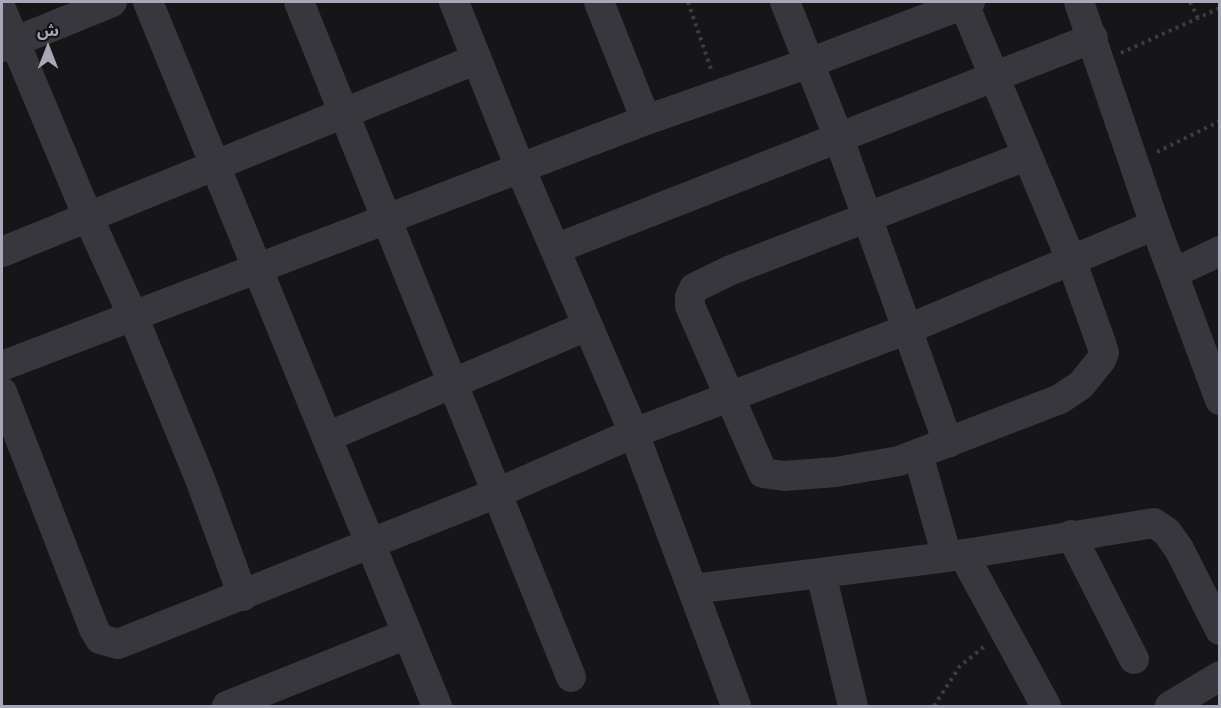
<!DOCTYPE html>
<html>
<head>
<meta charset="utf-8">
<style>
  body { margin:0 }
  #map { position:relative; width:1221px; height:708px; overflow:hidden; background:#161618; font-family:Quicksand,"Noto Sans Arabic",sans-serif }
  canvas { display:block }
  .frame { position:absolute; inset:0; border:3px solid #a7a9b9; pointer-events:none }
  .north { position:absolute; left:18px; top:18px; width:60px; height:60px; -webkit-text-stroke:4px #111113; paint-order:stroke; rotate:0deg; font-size:16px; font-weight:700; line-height:24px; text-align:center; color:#a7a9b9 }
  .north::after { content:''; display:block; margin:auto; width:21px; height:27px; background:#a7a9b9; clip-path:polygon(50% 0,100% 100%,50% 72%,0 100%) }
</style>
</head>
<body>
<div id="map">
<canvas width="1221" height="708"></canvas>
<div class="frame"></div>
<div class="north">ش</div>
</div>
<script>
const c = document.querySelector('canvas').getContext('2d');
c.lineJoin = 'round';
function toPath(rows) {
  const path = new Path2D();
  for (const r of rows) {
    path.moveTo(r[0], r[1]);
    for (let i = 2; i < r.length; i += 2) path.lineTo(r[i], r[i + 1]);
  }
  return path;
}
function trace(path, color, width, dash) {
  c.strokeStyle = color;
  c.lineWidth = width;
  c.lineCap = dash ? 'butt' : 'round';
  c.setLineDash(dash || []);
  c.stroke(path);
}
trace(toPath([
  [688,2,712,72],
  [1190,2,1198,18],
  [1121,53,1220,8],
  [1157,152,1220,121],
  [934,706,960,666,985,646]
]), '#3d3d44', 4, [3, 4.5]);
trace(toPath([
  [148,2,437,706],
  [299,2,571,677],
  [454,2,520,168,634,433,736,706],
  [599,2,646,120],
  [785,2,838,136,948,443],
  [963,2,1072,262,1101,343,1104,353,1101,360,1081,385,1060,399,899,461,836,472,784,476,763,473,690,306,690,297,694,288,731,270,1026,156],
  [1079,2,1155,225,1220,400],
  [2,11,88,217,133,316,200,479,243,596],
  [2,47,112,2],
  [555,249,1093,38],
  [2,252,477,59],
  [1174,273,1220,251],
  [2,366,646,120,809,63,970,2],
  [2,392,94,629,100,639,118,644,497,493,634,433,908,329,1155,225],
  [327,437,587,326],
  [918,454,947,557],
  [1071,535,1134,659],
  [963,554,1046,706],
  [821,574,853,706],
  [693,589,947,557,1154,523,1167,532,1179,549,1220,630],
  [227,706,407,634],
  [1170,706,1220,676]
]), '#37373d', 30);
</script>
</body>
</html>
